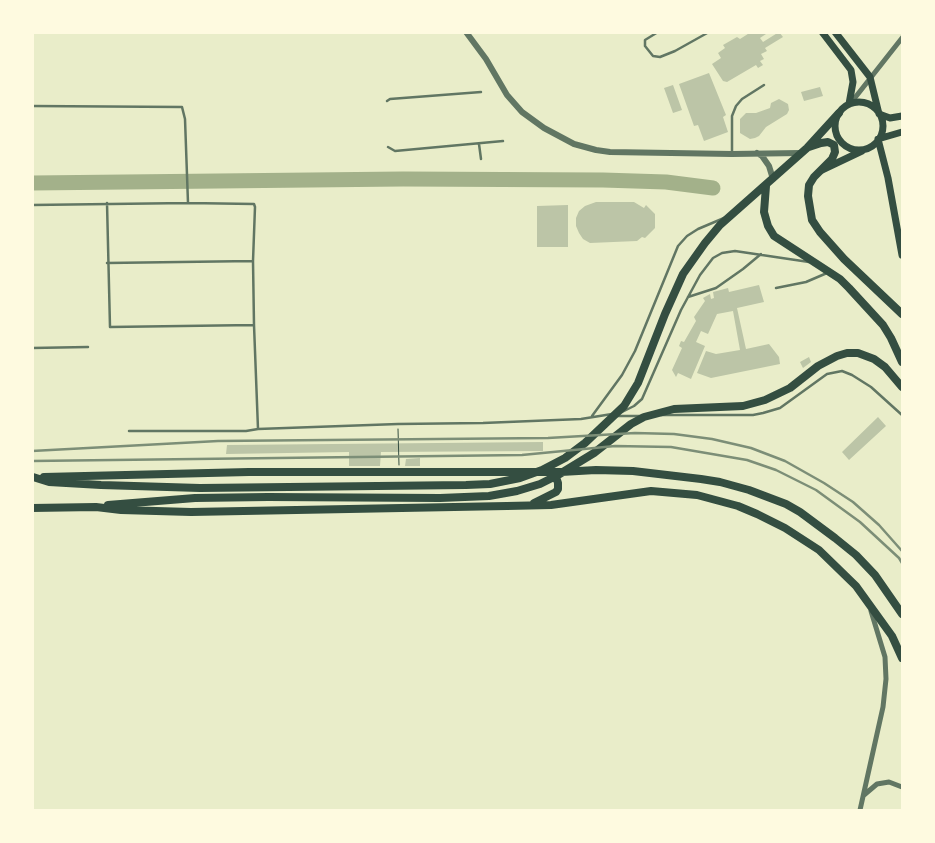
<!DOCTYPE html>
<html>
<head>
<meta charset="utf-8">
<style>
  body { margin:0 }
  #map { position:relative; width:935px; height:843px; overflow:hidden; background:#e9edc9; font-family:"Public Sans",sans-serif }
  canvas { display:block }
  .frame { position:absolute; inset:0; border:34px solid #fefae0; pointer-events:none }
</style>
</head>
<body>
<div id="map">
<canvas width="935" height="843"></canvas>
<div class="frame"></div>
</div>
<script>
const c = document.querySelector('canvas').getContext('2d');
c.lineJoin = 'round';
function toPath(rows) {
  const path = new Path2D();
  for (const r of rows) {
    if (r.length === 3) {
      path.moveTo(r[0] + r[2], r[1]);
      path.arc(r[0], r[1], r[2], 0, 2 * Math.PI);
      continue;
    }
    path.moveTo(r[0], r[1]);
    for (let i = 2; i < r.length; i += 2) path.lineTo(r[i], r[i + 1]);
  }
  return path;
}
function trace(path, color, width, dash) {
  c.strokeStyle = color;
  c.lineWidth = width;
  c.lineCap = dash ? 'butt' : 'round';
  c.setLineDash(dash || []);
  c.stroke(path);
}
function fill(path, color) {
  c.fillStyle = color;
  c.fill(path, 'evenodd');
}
trace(toPath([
  [32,183,403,179,603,180,666,182,713,188]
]), '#a3b18a', 15);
fill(toPath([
  [751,32,765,32,766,34,760,38,763,42,779,32,783,37,765,48,767,51,761,54,764,59,760,61,763,65,758,68,756,65,727,82,723,81,712,64,721,58,718,53,725,48,723,45,737,37,740,39],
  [709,73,726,115,723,117,728,132,704,141,698,125,694,126,679,84],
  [673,85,682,110,673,113,664,88],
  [820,87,823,96,804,101,801,92],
  [779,99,788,104,789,110,787,114,766,127,759,136,755,138,750,139,740,133,740,119,746,113,756,113,770,108,771,103],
  [596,202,634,202,644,208,646,205,655,214,655,228,645,238,642,237,637,241,590,243,583,239,579,233,576,226,576,218,579,211,585,206],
  [568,205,568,247,537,247,537,206],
  [759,285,764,302,737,308,746,349,769,344,779,357,780,364,711,378,697,373,706,351,716,354,740,350,733,311,717,314,708,334,701,331,696,342,705,346,691,379,678,373,676,377,672,370,682,348,679,346,681,341,684,342,696,321,694,317,705,301,703,298,710,294,711,299,714,298,713,292,728,288,729,292],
  [809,357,811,362,803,368,800,362],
  [878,417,886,426,849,460,842,452],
  [543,442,543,451,381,452,380,466,349,466,349,452,226,454,227,445],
  [420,458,420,466,405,466,406,459]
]), '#bcc5a7');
trace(toPath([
  [398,429,399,465]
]), '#344e41', 1);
trace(toPath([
  [658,32,645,40,645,46,653,56,660,57,675,51,709,32],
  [718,32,727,32],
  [387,101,390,99,481,92],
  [32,106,182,107,185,119,188,203],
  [479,144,481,159],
  [388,147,395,151,503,141],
  [732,153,732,116,736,106,742,99,764,85],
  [107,203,110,327,254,325],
  [32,205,188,203,254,204,255,207,253,261,254,325,258,429,246,431,129,431],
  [107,263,253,261],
  [776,288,806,282,827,273],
  [688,297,716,288,743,269,761,254],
  [32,348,88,347],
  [622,412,634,406,642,399,681,310,700,275,713,258,722,253,735,251,809,262],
  [661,415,753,415,763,413,780,408,827,374,842,371,852,375,871,387,902,415],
  [592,416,622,375,635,351,678,246,687,236,698,229,724,218],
  [616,416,641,416],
  [258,429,398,424,483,423,581,419,612,414]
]), '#617663', 2.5);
trace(toPath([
  [850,104,902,38],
  [864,795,877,784,889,782,902,787],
  [860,810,883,707,886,679,885,657,871,611]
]), '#617663', 5);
trace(toPath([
  [466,32,486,59,507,95,522,112,544,128,574,144,596,150,610,152,732,154,801,153],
  [757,153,762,156,769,166,773,179]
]), '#617663', 6);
trace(toPath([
  [822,32,851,70,853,82,849,104],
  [835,32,870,77,879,114,890,118,902,116],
  [859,126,24],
  [902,132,878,139,888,178,902,255],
  [822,170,862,151]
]), '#344e41', 7);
trace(toPath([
  [809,147,821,143,828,142,834,145,835,152,832,159,814,177,809,185,808,196,812,220,820,232,844,259,902,314],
  [766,186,764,212,768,226,774,236,840,279,849,288,883,325,891,338,902,362],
  [33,477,49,482,101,485,200,488,466,485,490,484,520,478,542,470,565,458,585,443,624,406,638,383,665,314,683,274,705,243,720,225,807,148,839,113],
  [44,477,249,472,561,472,596,470,633,471,701,479,720,482,749,490,786,504,800,512,835,538,856,555,875,575,902,614],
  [534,503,556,492,558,489,558,483,557,480,553,476],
  [108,505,195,498,268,497,440,498,489,496,517,491,540,484,558,475,594,453,631,424,644,417,674,409,743,406,765,400,790,388,818,366,837,356,847,353,858,353,874,359,885,367,902,387],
  [32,508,96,507,121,510,191,512,507,506,551,505,651,491,697,495,738,506,757,514,785,528,819,550,856,586,892,636,902,658]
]), '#344e41', 8);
trace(toPath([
  [32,451,218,441,548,438,635,433,674,434,712,439,751,448,785,461,824,483,853,502,879,525,902,551],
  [32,461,522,455,615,446,671,447,747,460,776,470,816,490,860,522,899,558,902,563]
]), '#7c8e77', 2.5);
</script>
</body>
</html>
